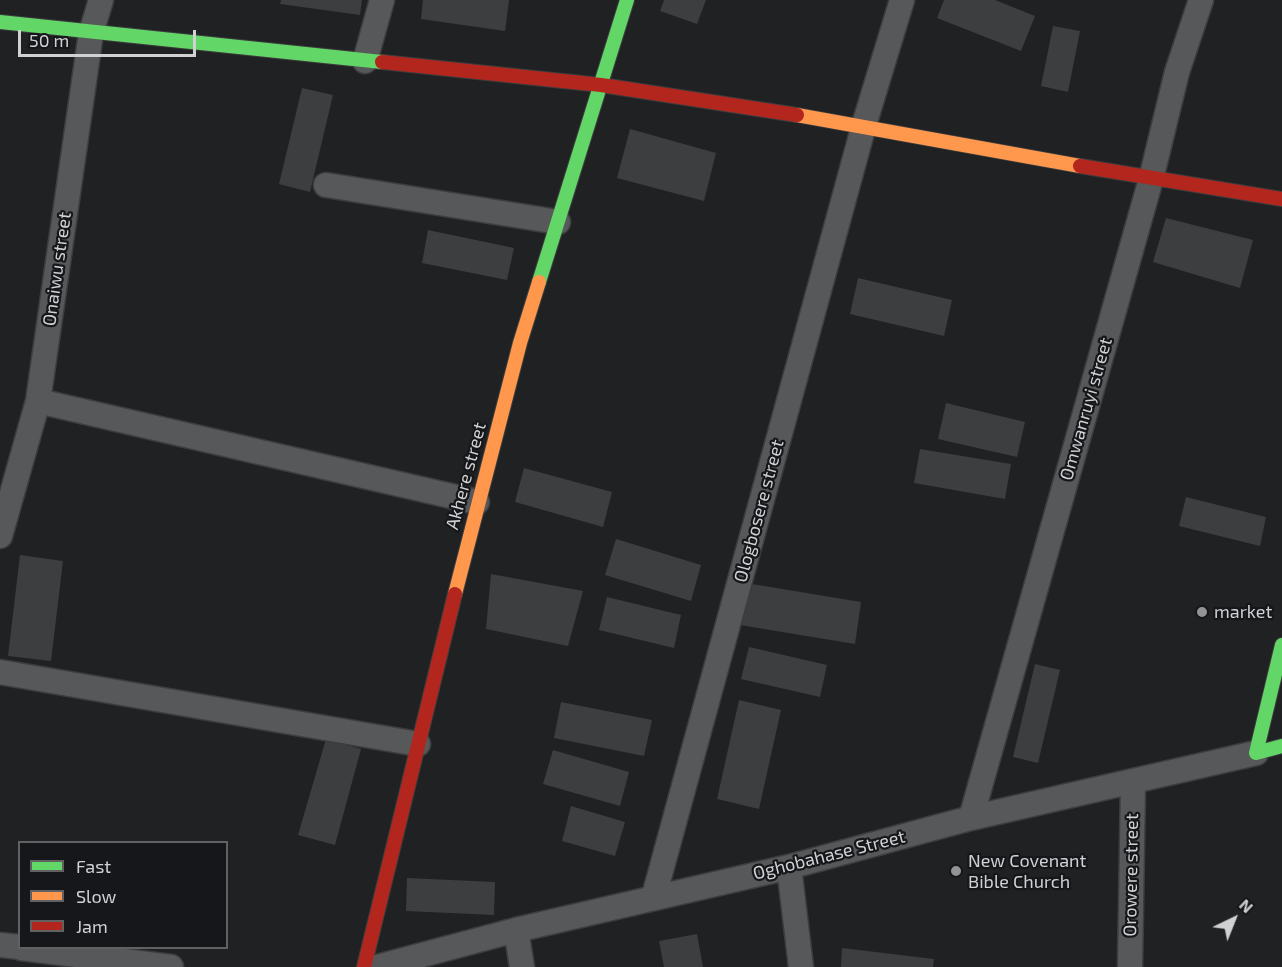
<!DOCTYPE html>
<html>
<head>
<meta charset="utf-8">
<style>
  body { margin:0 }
  #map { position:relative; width:1282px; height:967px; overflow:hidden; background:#202122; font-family:"Exo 2",sans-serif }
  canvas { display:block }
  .legend { position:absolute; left:18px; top:841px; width:210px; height:108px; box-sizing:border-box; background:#16171a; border:2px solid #616164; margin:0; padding:8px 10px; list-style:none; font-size:18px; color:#d1d1d4 }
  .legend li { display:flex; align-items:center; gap:12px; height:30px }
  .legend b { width:30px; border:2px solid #616164 }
  .north { position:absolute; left:1204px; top:889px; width:60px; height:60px; -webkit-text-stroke:4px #16171a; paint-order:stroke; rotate:43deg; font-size:16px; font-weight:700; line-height:24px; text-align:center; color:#d1d1d4 }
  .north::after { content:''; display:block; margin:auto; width:21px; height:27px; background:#d1d1d4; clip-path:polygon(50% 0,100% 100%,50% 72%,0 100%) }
  .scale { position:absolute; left:18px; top:30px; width:178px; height:27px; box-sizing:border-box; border:3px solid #d1d1d4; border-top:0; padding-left:8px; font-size:18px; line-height:21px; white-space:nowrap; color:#d1d1d4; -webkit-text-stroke:4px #16171a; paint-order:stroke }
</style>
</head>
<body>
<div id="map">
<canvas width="1282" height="967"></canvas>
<ul class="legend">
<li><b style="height:8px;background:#63d668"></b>Fast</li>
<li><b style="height:8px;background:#ff974d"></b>Slow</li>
<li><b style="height:8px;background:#b3261e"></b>Jam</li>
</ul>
<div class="north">N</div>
<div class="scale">50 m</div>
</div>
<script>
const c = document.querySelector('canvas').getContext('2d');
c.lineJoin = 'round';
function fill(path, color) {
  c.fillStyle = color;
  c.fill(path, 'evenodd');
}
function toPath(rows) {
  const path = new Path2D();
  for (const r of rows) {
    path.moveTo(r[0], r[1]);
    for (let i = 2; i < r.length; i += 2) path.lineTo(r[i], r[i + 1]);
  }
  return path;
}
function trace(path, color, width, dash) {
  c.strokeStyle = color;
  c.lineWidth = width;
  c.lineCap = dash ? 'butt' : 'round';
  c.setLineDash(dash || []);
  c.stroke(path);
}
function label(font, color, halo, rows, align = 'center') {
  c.font = font + ' "Exo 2",sans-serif';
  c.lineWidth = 4.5;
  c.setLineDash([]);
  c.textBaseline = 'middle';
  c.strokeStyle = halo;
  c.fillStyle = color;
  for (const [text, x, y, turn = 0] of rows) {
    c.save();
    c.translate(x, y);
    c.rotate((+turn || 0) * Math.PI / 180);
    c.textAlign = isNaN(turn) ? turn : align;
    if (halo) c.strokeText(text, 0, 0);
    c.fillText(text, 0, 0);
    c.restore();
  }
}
fill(toPath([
  [281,0,362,0,360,15,280,4],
  [423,0,509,0,505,31,421,19],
  [664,0,706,0,697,24,660,11],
  [944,0,995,0,1035,16,1021,51,937,18],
  [1053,26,1080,31,1068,92,1041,86],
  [302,88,333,95,310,192,279,184],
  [630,129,716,153,704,201,617,178],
  [1166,218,1253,240,1240,288,1153,262],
  [428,230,514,248,507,280,422,263],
  [858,278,952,300,944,336,850,314],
  [946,403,1025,422,1017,457,938,439],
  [920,449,1011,464,1005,499,914,483],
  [524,468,612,492,603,527,515,502],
  [1186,497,1266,517,1260,546,1179,526],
  [616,539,701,565,691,601,605,575],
  [20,555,63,561,51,661,8,656],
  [491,574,583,591,568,646,486,629],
  [746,583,861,602,855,644,740,625],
  [607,597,681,615,674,648,599,630],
  [749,647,827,665,820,697,741,679],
  [1035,664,1060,670,1038,763,1013,757],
  [739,700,781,710,759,809,717,799],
  [561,702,652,720,644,756,554,738],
  [326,739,361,749,335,845,298,835],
  [553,750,629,772,620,806,543,784],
  [571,806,625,822,615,856,562,841],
  [407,878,495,882,494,915,406,911],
  [697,934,703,967,664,967,659,941],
  [842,948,934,959,933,967,841,967]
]), '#3d3e40');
const street = toPath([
  [365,61,382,0],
  [326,185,558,222],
  [38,401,477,502],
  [0,536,38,401,91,33,101,0],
  [0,672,418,744],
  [971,818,1151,179,1177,72,1201,0],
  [789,867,801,967],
  [654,896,864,125,902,0],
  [516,930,522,967],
  [0,945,20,947],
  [21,948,171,967],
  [377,967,516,930,789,867,971,818,1256,753],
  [1130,967,1133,783]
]);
const fast = toPath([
  [0,22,382,62],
  [539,282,627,0],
  [1282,645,1256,753,1282,746]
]);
const slow = toPath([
  [797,115,1080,166],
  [455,594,520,343,539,282]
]);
const jam = toPath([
  [382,62,601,85,797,115],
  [1080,166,1282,199],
  [364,967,455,594]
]);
trace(street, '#3c3d3e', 27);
trace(fast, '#3c3d3e', 16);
trace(slow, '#3c3d3e', 16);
trace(jam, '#3c3d3e', 16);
trace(street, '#575859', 24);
trace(fast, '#63d668', 14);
trace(slow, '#ff974d', 14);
trace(jam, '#b3261e', 14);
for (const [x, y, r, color] of [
  [1202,612,6,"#939396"],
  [956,871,6,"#939396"]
]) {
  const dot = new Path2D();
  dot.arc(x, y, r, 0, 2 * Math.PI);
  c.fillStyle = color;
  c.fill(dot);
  trace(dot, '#16171a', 2);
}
label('18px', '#d1d1d4', '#16171a', [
  ["Onaiwu street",57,269,-82],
  ["Omwanruyi street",1086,409,-74],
  ["Akhere street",466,476,-75],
  ["Ologbosere street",759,511,-75],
  ["Oghobahase Street",829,855,-14],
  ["Orowere street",1131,875,-89]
]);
label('18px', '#d1d1d4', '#16171a', [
  ["market",1214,612],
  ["New Covenant",968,861],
  ["Bible Church",968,882]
], 'left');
</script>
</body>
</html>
